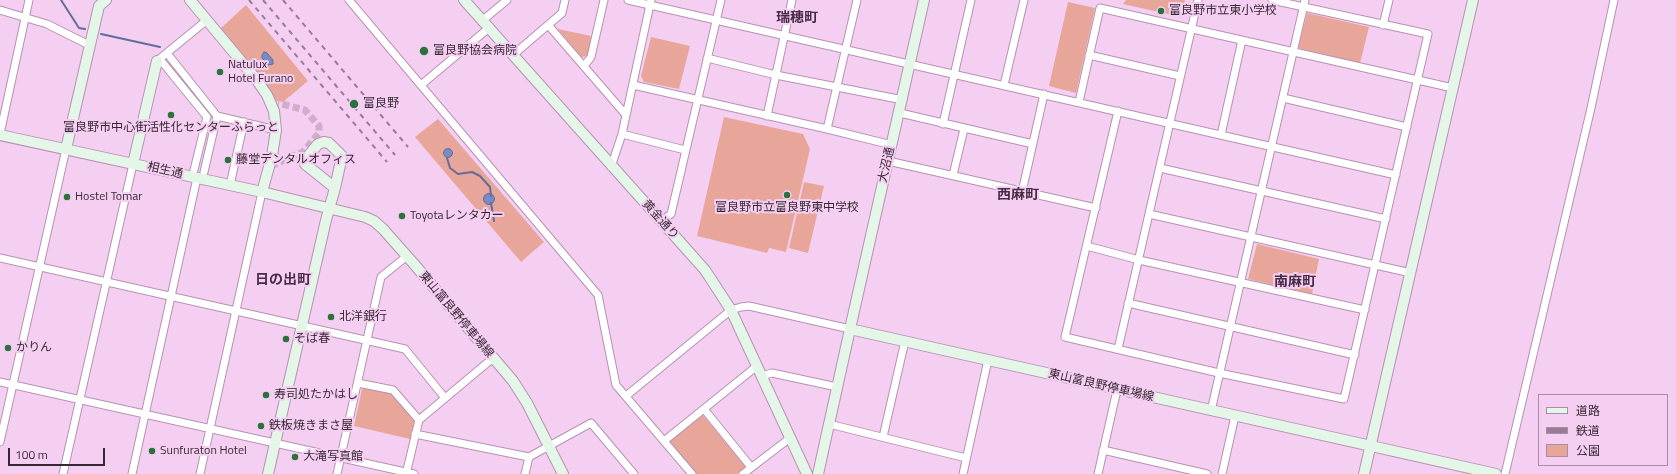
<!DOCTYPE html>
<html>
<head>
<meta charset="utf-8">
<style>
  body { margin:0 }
  #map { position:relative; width:1676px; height:474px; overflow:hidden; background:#f5cff1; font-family:"Titillium Web","Noto Sans JP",sans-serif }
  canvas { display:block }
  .legend { position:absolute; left:1538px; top:394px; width:130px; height:72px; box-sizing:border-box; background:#f5cff1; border:1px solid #a98ca5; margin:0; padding:5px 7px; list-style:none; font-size:12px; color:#362734 }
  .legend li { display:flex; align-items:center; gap:8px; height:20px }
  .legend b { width:20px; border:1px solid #a98ca5 }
  .scale { position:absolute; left:8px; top:448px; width:97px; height:18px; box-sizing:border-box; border:2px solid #362734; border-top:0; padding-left:5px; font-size:12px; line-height:14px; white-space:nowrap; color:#362734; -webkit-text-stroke:3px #f5cff1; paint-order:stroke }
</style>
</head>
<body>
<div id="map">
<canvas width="1676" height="474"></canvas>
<ul class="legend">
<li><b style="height:5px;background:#e4f6e7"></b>道路</li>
<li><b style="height:5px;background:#977c94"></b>鉄道</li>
<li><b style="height:11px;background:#e8a69b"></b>公園</li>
</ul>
<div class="scale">100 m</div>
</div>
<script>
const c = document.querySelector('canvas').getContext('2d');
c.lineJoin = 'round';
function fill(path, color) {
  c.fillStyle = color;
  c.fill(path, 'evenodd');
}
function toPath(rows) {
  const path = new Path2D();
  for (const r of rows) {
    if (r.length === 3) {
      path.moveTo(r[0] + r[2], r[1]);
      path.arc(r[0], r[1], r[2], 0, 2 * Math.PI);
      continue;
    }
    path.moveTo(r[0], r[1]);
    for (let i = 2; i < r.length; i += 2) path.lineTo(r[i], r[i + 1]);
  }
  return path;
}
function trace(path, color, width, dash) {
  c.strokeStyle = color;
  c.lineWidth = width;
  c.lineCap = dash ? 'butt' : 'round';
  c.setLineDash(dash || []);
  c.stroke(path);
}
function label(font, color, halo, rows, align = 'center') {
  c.font = font + ' "Titillium Web","Noto Sans JP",sans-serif';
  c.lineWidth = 4;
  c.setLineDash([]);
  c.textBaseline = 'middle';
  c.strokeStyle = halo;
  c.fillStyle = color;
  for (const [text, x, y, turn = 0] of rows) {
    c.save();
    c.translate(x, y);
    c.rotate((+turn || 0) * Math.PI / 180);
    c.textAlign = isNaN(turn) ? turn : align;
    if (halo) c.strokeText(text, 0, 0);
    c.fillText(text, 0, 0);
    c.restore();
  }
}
fill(toPath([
  [1126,0,1185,0,1181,17,1123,4],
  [1068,2,1095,8,1076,93,1049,86],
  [246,5,308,81,283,102,273,100,220,29],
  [1307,13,1369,27,1360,63,1298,48],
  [558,29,591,36,588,56,581,57],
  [651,37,690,46,679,89,644,82,641,76],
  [724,117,803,134,810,149,786,252,769,248,767,253,697,236],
  [438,119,544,242,521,262,415,137],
  [804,182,824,186,808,253,789,248],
  [1257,244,1319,259,1312,294,1248,279],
  [364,387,391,393,415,419,410,439,354,426,362,389],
  [702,414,746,467,737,474,696,474,669,441]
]), '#e8a69b');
const water = toPath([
  [264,52,267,53,273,60,273,64,268,65,262,58,262,55,264,52],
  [448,153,4.5],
  [489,199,5.5]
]);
fill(water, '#778bc6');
trace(water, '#646d9a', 1);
trace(toPath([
  [61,0,79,28,85,29],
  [101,34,160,47],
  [447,158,450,168,458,174,472,172,480,176,490,187,491,196],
  [491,203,494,221]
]), '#646d9a', 2);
trace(toPath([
  [270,163,276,164,288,158,303,152,319,133,319,126,305,110,278,103]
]), '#cfadcb', 7, [7, 3.5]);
const street = toPath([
  [349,0,598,295,616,385,692,474],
  [628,0,1396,175],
  [0,10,47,24,89,45],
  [483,20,507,0],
  [1383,25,1389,0],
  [549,26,626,115],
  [513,55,562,13,565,0],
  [1089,55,1180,76],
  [170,57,217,116,276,130],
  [707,58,776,75,903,100],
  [157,61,207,20],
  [163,63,207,117,194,170],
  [584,66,591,57,604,0],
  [421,85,490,27],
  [633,85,827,129,892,145],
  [1004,85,1024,0],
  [1283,98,1407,127],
  [1079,102,1100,8,1453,88],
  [1118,111,1065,337,1219,373,1344,399,1428,34,1272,0],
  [900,113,1033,144],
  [767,116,792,0],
  [943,124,971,0],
  [827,129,857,0],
  [0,134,29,0],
  [622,134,685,150],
  [1221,135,1242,40],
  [888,161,1096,208],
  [611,167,622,134,651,0],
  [1160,168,1386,219],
  [204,172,217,116],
  [953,175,964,129],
  [230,185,244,122],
  [1022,192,1044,94],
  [1149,214,1411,273],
  [661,221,671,214,721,0],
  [1087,246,1139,260,1365,310],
  [0,258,405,349,445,398],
  [1128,303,1355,355],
  [1118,349,1198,0],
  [761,376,772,373,837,387],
  [0,382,414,474],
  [358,383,393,390,419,420],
  [626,396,731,310,741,307,749,306,850,329],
  [704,409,751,467],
  [1211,411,1305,0],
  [829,424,966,458],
  [415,434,529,457],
  [883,437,905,341],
  [664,441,757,366],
  [0,442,66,149],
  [1103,450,1207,474],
  [63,474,133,164],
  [132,474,197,178],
  [200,474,262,192],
  [337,474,381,277,407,256],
  [406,474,419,420,493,358],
  [525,474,529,457,591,423,634,474],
  [743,474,790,438],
  [963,474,988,360],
  [1098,474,1117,390],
  [1222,474,1235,416],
  [1505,474,1591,108,1614,0]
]);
const secondary = toPath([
  [190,0,256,79,267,95,274,111,276,130,272,156,262,192],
  [464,0,705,270,731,310,807,474],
  [0,135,262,192,365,217,374,221,383,229,414,264,513,381,527,403,563,474],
  [66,149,99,6,106,0],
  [133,164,157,61],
  [850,329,924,0],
  [268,474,326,220,335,188,342,156,329,143,324,142,318,144,305,160,305,164,335,188],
  [818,474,850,329,1496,474],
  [1364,474,1473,0]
]);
trace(street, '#b592b2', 9);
trace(secondary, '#b592b2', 12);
trace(street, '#fff', 7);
trace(secondary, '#e4f6e7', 10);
trace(toPath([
  [249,0,387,162],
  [263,0,395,155],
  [283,0,408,147]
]), '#977c94', 2, [5, 5]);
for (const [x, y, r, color] of [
  [1161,11,4,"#2b713d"],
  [424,51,5,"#2b713d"],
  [220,72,4,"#2b713d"],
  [354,104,5,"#2b713d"],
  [171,115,4,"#2b713d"],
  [228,160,4,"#2b713d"],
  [787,195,4,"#2b713d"],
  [67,197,4,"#2b713d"],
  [402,216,4,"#2b713d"],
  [331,317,4,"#2b713d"],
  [286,339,4,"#2b713d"],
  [8,348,4,"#2b713d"],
  [266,395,4,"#2b713d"],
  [261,426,4,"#2b713d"],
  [152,451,4,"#2b713d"],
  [295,457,4,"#2b713d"]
]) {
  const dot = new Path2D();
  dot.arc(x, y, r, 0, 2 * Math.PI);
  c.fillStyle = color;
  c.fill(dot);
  trace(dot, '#f5cff1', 1.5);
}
label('12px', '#362734', '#f5cff1', [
  ["富良野市立東小学校",1169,11],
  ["富良野協会病院",433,51],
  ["Natulux",228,65],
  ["Hotel Furano",228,79],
  ["富良野",363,104],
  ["富良野市中心街活性化センターふらっと",171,128,"center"],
  ["藤堂デンタルオフィス",236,160],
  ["Hostel Tomar",75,197],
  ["富良野市立富良野東中学校",787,208,"center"],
  ["Toyotaレンタカー",410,216],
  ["北洋銀行",339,317],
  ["そば春",294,339],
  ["かりん",16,348],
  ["寿司処たかはし",274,395],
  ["鉄板焼きまさ屋",269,426],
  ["Sunfuraton Hotel",160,451],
  ["大滝写真館",303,457]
], 'left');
label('12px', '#362734', '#f5cff1', [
  ["大沼通",887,165,-77],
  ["相生通",165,171,13],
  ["黄金通り",660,220,48],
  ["東山富良野停車場線",456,315,50],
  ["東山富良野停車場線",1101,386,13]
]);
label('bold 14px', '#472a45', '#f5cff1', [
  ["瑞穂町",797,19],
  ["西麻町",1018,196],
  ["日の出町",283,281],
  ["南麻町",1295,283]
]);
</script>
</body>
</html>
